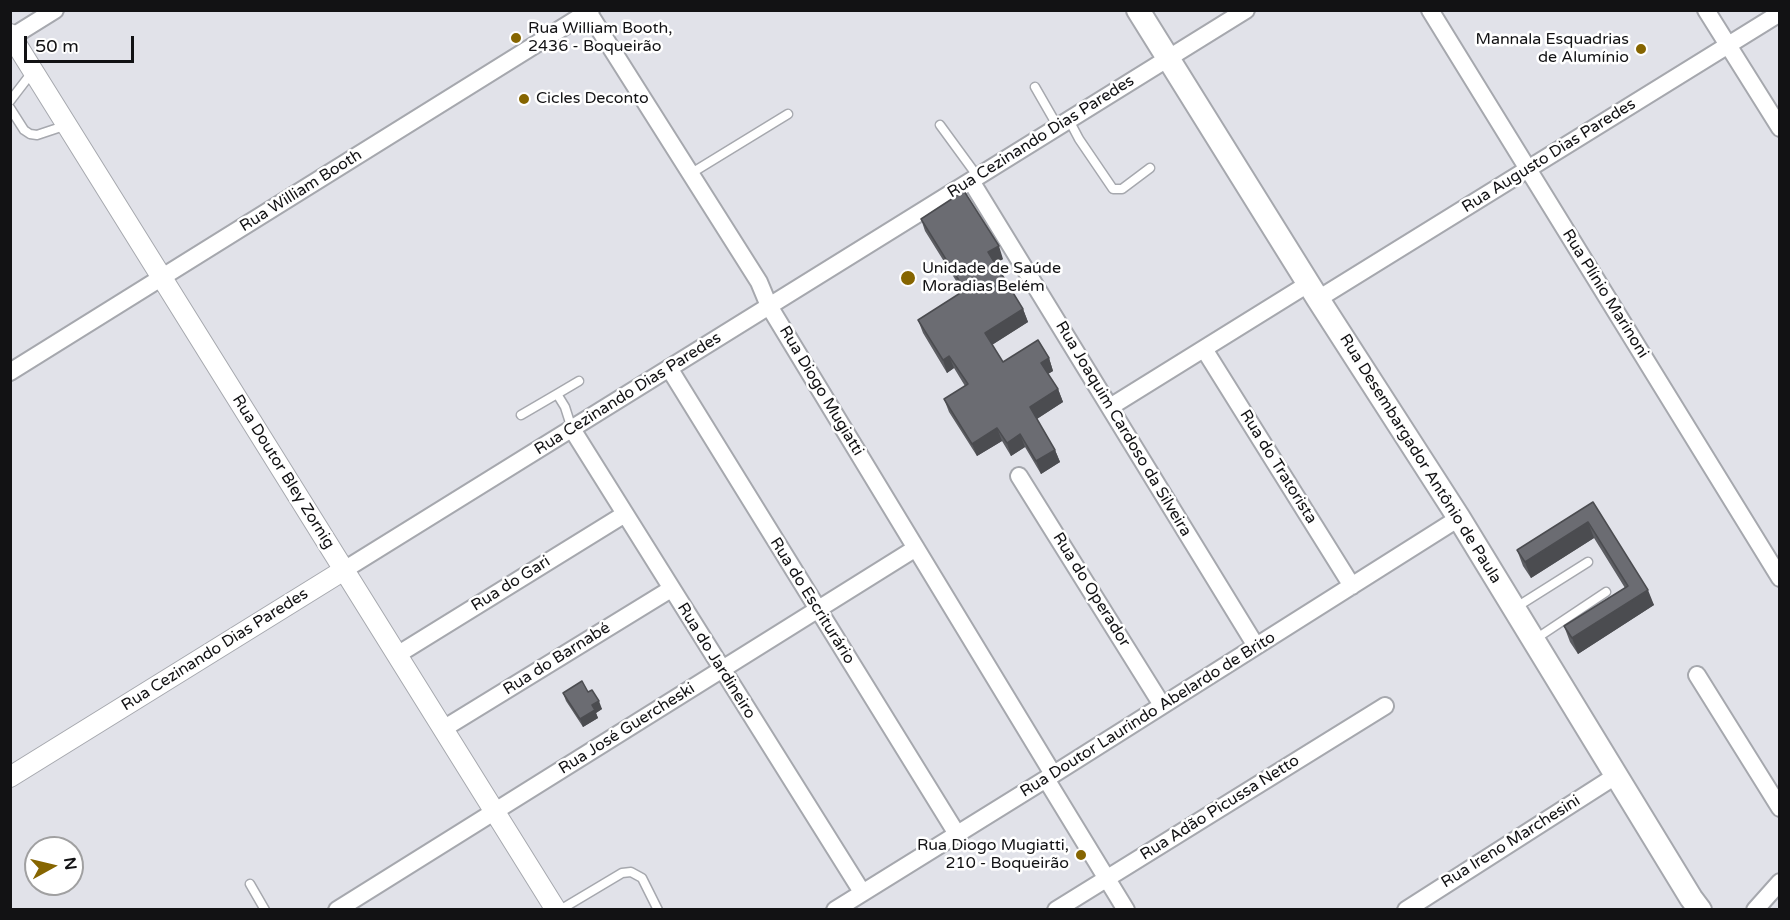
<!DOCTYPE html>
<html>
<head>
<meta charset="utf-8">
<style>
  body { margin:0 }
  #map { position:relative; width:1790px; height:920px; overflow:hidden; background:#e1e2e9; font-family:"Varela Round",sans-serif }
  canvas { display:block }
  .frame { position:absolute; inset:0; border:12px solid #121214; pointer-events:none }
  .north { position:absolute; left:24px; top:836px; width:60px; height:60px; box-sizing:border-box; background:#fff; border:2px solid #a0a0a1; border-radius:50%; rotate:82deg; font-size:16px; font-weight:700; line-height:24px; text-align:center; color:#121214 }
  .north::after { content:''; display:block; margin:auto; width:21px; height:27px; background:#866500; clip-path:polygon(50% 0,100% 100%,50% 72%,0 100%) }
  .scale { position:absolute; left:24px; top:36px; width:110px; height:27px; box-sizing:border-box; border:3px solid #121214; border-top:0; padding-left:8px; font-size:18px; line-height:21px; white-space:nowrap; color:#121214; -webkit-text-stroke:4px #fff; paint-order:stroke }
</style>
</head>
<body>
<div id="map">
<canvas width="1790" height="920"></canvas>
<div class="frame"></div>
<div class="north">N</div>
<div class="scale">50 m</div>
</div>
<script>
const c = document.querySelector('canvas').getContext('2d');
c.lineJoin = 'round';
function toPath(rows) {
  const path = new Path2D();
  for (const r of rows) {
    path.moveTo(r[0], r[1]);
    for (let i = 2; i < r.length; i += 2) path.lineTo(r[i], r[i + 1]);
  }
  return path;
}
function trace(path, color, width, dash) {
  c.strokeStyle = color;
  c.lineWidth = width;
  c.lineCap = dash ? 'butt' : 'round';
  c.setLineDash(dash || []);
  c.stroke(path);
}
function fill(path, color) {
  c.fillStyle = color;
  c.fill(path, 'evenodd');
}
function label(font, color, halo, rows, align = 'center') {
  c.font = font + ' "Varela Round",sans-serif';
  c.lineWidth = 5;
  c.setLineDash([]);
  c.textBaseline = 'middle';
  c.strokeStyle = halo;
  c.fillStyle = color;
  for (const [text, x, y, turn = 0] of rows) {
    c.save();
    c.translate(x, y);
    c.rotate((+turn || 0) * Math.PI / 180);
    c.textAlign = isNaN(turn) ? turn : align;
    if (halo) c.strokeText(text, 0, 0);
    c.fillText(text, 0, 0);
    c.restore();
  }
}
const service = toPath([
  [1035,87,1058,127],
  [10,101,33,71],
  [10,108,24,130,30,134,37,135,67,125],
  [1069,120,1079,139,1113,189,1122,189,1150,168],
  [940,125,978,177],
  [690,174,788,114],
  [521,415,557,394],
  [572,429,565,407,557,394,579,381],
  [1515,608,1588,562],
  [1534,640,1606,592],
  [250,884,265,910],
  [560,910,622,873,631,872,642,878,658,910]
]);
const minor = toPath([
  [587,10,759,282,769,306,1053,774],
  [1430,10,1780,578],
  [1706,10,1780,128],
  [10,38,55,10],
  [971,181,1256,646],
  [1318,299,1780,13],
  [1204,349,1352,586],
  [669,368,957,834],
  [10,372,591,10],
  [1110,407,1308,284],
  [572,429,862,892],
  [1019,476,1162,705],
  [344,570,1246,10],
  [397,655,625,514],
  [1697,675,1780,808],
  [443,729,671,589],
  [1046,779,1126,910],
  [337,910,916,548],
  [835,910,1046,779,1459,518],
  [1056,910,1385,706],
  [1406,910,1617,775],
  [1755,910,1780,882]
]);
const tertiary = toPath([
  [10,34,556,910],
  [10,777,344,570]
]);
const secondary = toPath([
  [1138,10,1318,299,1459,518,1691,898,1700,910]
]);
trace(service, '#a6a8ae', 11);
trace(minor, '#a6a8ae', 20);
trace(tertiary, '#a6a8ae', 22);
trace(secondary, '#a6a8ae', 26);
trace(service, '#fff', 8);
trace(minor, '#fff', 16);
trace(tertiary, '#fff', 20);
trace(secondary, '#fff', 22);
fill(toPath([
  [921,219,1003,259,995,264,1023,309,1028,322,992,345,1003,362,1049,358,1053,371,1048,374,1058,389,1063,402,1037,419,1055,450,1060,462,1041,474,1025,447,1011,456,1002,441,977,456,949,412,944,399,965,386,954,368,947,373,923,333,918,320,963,292,925,231],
  [1593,502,1654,605,1578,654,1570,642,1564,626,1625,588,1594,538,1531,578,1523,566,1517,550],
  [588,692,602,709,596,713,598,718,583,727,566,701,563,693]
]), '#5c5d62');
fill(toPath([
  [999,246,1003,259,993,265,988,252],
  [1023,309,1028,322,990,346,985,333],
  [949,356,954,368,947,373,943,360],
  [1049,358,1053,371,1046,375,1041,363],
  [1058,389,1063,402,1035,420,1030,407],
  [997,428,1002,441,977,456,972,444],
  [1020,434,1025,447,1011,456,1007,443],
  [1055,450,1060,462,1041,474,1036,461],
  [1588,522,1594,538,1531,578,1525,562],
  [1648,590,1654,605,1578,654,1572,638],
  [599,701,602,709,596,713,598,718,583,727,580,719,592,705]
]), '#4b4c50');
const building = toPath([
  [964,191,999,246,988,252,1023,309,985,333,1003,362,1038,340,1049,358,1041,363,1058,389,1030,407,1055,450,1036,461,1020,434,1007,443,997,428,972,444,944,399,968,384,949,356,943,360,918,320,965,290,921,219,964,191],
  [1593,502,1648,590,1572,638,1564,626,1628,586,1588,522,1525,562,1517,550,1593,502],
  [582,681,588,692,592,690,599,701,592,705,595,710,580,719,563,693,582,681]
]);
fill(building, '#6b6c72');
trace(building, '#4b4c50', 1.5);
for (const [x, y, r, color] of [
  [516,38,6,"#866500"],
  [1641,49,6,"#866500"],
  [524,99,6,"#866500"],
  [908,278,8,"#866500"],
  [1081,855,6,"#866500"]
]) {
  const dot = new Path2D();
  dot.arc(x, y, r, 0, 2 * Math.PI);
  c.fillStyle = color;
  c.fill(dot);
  trace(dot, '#fff', 2);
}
label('16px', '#121214', '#fff', [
  ["Rua William Booth,",528,29],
  ["2436 - Boqueirão",528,47],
  ["Mannala Esquadrias",1629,40,"right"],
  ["de Alumínio",1629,58,"right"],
  ["Cicles Deconto",536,99],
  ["Unidade de Saúde",922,269],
  ["Moradias Belém",922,287],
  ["Rua Diogo Mugiatti,",1069,846,"right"],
  ["210 - Boqueirão",1069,864,"right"]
], 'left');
label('16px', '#121214', '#fff', [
  ["Rua Cezinando Dias Paredes",1041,137,-32],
  ["Rua Augusto Dias Paredes",1549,156,-32],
  ["Rua William Booth",301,191,-32],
  ["Rua Plínio Marinoni",1605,294,58],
  ["Rua Diogo Mugiatti",821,391,59],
  ["Rua Cezinando Dias Paredes",628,394,-32],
  ["Rua Joaquim Cardoso da Silveira",1123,429,59],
  ["Rua Desembargador Antônio de Paula",1420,459,58],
  ["Rua do Tratorista",1278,467,58],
  ["Rua Doutor Bley Zornig",283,472,58],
  ["Rua do Gari",511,584,-32],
  ["Rua do Operador",1091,590,58],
  ["Rua do Escriturário",812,601,58],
  ["Rua Cezinando Dias Paredes",215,650,-32],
  ["Rua do Barnabé",557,659,-32],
  ["Rua do Jardineiro",716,661,58],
  ["Rua Doutor Laurindo Abelardo de Brito",1148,715,-32],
  ["Rua José Guercheski",627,729,-32],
  ["Rua Adão Picussa Netto",1220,808,-32],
  ["Rua Ireno Marchesini",1511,842,-32]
]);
</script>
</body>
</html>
